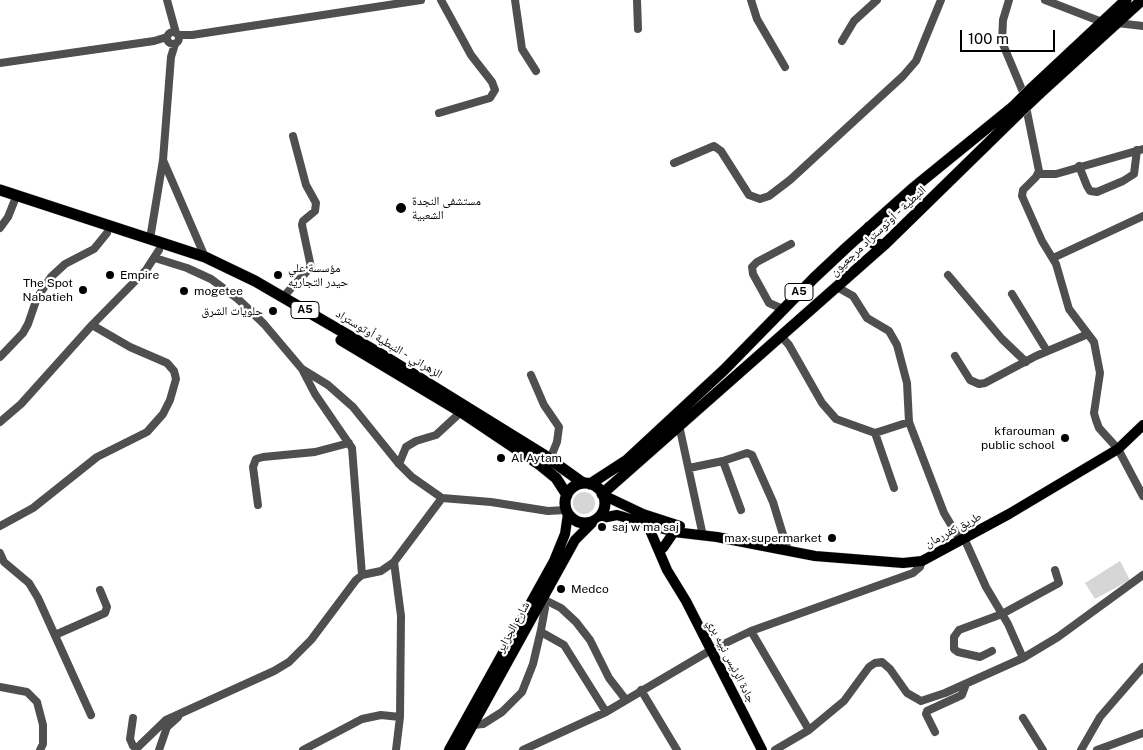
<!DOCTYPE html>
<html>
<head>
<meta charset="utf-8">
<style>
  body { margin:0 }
  #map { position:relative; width:1143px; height:750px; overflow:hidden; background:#fff; font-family:"Public Sans",sans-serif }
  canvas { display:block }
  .scale { position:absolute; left:960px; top:30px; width:95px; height:22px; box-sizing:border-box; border:2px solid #000; border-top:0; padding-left:6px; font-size:15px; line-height:18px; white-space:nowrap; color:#000; -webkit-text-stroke:4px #fff; paint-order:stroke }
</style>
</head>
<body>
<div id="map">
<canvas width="1143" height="750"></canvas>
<div class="scale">100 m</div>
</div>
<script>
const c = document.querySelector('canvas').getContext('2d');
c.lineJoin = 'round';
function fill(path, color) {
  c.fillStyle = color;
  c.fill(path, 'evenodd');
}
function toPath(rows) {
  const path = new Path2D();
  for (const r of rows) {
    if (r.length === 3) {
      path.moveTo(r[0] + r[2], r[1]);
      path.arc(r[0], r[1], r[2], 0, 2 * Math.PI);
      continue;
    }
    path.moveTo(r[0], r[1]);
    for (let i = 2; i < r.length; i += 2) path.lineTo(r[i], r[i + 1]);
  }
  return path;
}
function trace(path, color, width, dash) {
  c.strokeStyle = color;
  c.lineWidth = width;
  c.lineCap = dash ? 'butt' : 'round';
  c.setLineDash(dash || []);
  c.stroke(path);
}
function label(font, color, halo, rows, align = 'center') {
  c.font = font + ' "Public Sans","Noto Naskh Arabic",sans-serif';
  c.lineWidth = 4.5;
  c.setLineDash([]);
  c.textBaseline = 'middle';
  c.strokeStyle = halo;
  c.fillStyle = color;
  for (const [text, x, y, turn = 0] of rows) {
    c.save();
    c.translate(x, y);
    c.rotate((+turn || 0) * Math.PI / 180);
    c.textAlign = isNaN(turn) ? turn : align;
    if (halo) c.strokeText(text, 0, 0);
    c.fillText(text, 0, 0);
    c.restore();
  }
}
fill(toPath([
  [584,503,11],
  [1120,561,1130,580,1095,599,1085,583]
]), '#d6d6d6');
const major = toPath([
  [603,495,643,514,680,526],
  [643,514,667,570,686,601,762,750],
  [597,519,617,515,674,532,717,537,815,556,903,563,922,561,1009,514,1118,449,1143,425],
  [663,548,674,532],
  [449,750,554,561,565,534,568,514],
  [459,750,575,540,594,521]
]);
const highway = toPath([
  [1032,88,1126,0],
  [1039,94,1142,0],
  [0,190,205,257,255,281,384,356,544,455,583,483],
  [869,227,868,240,875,244,884,245],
  [341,340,461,412,540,465,556,478,567,495],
  [585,503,20],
  [590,484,627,460,724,370,814,278,847,247,912,189,1014,106],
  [602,494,884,245,1019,113]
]);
trace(major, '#dbdbdb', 11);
trace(highway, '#dbdbdb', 12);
trace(toPath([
  [167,0,176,33],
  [515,0,522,49,536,71],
  [637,0,638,29],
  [751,0,757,19,785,67],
  [1009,0,1003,20,1002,42,1023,92,1039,171,1036,177,1023,190,1022,196,1042,241,1056,264,1069,309,1094,342,1100,373,1094,413,1096,420,1099,428,1118,449,1143,496],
  [1045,0,1102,22],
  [1117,23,1143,26],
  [173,38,6],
  [178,35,192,35,421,0],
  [842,41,854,21,877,0],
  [0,63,154,41,167,37],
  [439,113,490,98,495,90,492,82,471,55,441,0],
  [163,160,205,257],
  [674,163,714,146,721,151,749,195,760,199,769,196,790,180,903,76,916,61,941,0],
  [1079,166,1087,186,1090,191,1097,192,1123,181,1134,174,1137,150],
  [1039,174,1056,174,1143,149],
  [0,228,8,217,14,202],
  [150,239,163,160,171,57,175,44],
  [155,258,187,268,211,279,238,299,264,324,302,369,328,385,353,407,399,464,412,477,442,498,491,502,548,511,566,510],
  [1053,258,1143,216],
  [948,275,1002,339,1026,362],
  [837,287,853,296,867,318,889,331,897,345,907,383,909,422,944,513,960,540],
  [1012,294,1047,351],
  [283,297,311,267,302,225,303,221,315,211,316,203,306,185,293,136],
  [783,309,769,303,753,274,752,267,757,262,791,244],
  [782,337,789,345,822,403,836,419,875,433,909,422],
  [955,356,970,380,979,384,985,383,1036,356,1088,334],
  [0,357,23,333,28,324,37,298,51,277,65,264,94,249,107,233],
  [302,369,315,394,352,448,362,575],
  [531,375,544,405,559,427,557,442,550,459],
  [0,422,21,404,92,325,146,270,159,250],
  [679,425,703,536],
  [875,433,894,488],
  [723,461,741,510],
  [399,464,406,447,416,441,436,435,461,412],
  [689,468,723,461,747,453,752,455,773,502,788,551],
  [258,505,253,467,256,459,263,457,315,452,349,443],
  [0,526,33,508,97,457,147,432,163,414,170,400,176,379,174,371,167,363,130,347,92,325],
  [0,553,4,562,29,583,38,598,91,715],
  [394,562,401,616,400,717,396,750],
  [543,599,561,608,576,622,590,640,609,678,626,700],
  [751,631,809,730,775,750],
  [541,632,564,645,606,712],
  [55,635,105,613,107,607,100,590],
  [992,651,980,657,958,652,954,649,954,637,959,630,1002,614,1059,583,1055,570],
  [1023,658,1058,637,1143,575],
  [0,687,27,692,37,702,43,725,43,744,40,750],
  [641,690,677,750],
  [133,718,130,739,133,746,137,748,166,720,274,671,289,662,311,640,356,580,362,575,381,571,394,562,442,498],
  [1023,718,1043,750],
  [473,725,483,724,502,712,522,692,533,664,541,630,545,608,542,601],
  [809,730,844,701,869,667,875,663,882,662,890,669,907,693,921,701,945,693,1023,658,1008,624,986,587,964,538],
  [935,732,926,714,927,711,962,695,966,684],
  [159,750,167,727,178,717],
  [303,750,362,719,381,715,400,717],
  [523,750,606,712,711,650,751,631,913,573,920,567,922,561],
  [1081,750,1100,717,1143,667],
  [1097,750,1143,733]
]), '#4f4f4f', 8);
trace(major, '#000', 10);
trace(highway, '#000', 11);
const highwayBridge = toPath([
  [1014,106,1032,88],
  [1019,113,1039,94]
]);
trace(highwayBridge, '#dbdbdb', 12, []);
trace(highwayBridge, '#000', 11);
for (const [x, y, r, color] of [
  [401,208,6,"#000"],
  [110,275,5,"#000"],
  [278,275,5,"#000"],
  [83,290,5,"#000"],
  [184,291,5,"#000"],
  [273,311,5,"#000"],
  [1065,438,5,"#000"],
  [501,458,5,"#000"],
  [602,527,5,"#000"],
  [832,538,5,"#000"],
  [561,589,5,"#000"]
]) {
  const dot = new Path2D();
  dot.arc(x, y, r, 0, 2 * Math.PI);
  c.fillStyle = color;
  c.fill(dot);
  trace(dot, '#fff', 2);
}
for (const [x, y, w] of [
  [799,292,28],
  [305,310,28]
]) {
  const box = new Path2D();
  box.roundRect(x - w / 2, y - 8.5, w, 17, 4);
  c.fillStyle = '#fff';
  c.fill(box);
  trace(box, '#000', 1);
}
label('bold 11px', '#000', null, [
  ["A5",799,292],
  ["A5",305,310]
]);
label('12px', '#000', '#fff', [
  ["مستشفى النجدة",412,201],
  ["الشعبية",412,215],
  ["مؤسسة علي",288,268],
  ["حيدر التجاريه",288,282],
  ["Empire",120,275],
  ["The Spot",73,283,"right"],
  ["Nabatieh",73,297,"right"],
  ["mogetee",194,291],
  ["حلويات الشرق",263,311,"right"],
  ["kfarouman",1055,431,"right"],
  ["public school",1055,445,"right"],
  ["Al Aytam",511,458],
  ["saj w ma saj",612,527],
  ["max supermarket",822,538,"right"],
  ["Medco",571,589]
], 'left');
label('12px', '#000', '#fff', [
  ["النبطية - أوتوستراد مرجعيون",878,231,-43],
  ["الزهراني - النبطية أوتوستراد",389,344,31],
  ["طريق كفررمان",953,530,-28],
  ["شارع الجزاير",513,627,-61],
  ["جادة الرئيس نبيه بري",731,661,63]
]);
</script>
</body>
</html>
